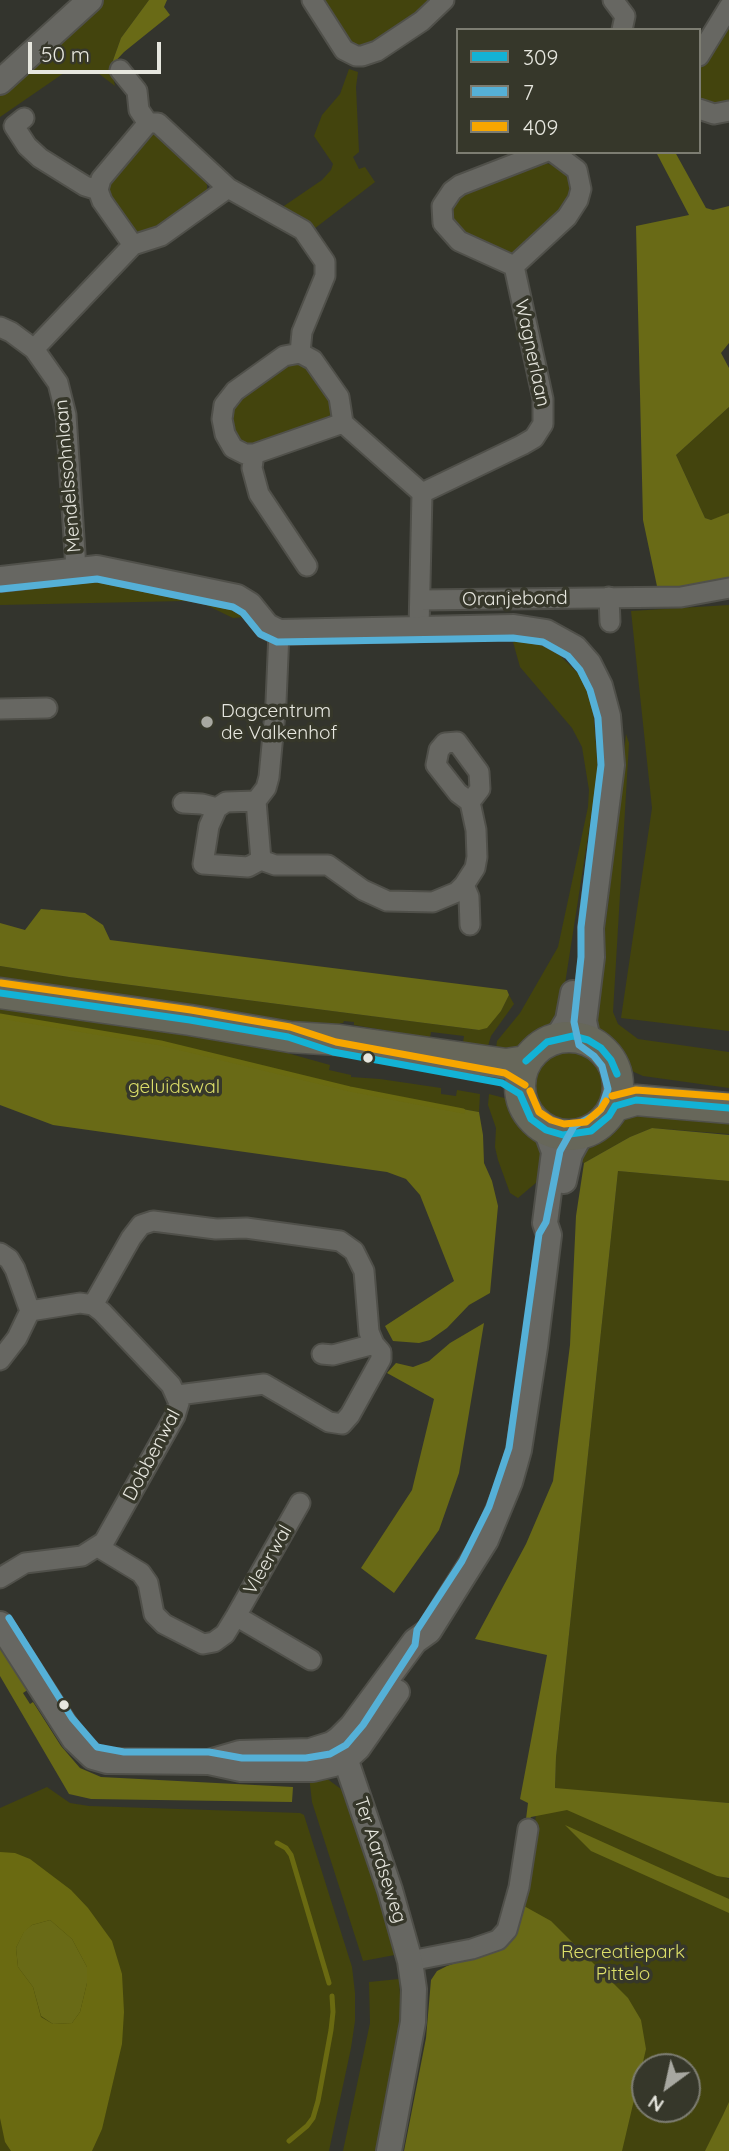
<!DOCTYPE html>
<html>
<head>
<meta charset="utf-8">
<style>
  body { margin:0 }
  #map { position:relative; width:729px; height:2151px; overflow:hidden; background:#33342d; font-family:Quicksand,sans-serif }
  canvas { display:block }
  .legend { position:absolute; left:456px; top:28px; width:245px; height:126px; box-sizing:border-box; background:#36372a; border:2px solid #7d7d72; margin:0; padding:9px 12px; list-style:none; font-size:21px; color:#e7e7df }
  .legend li { display:flex; align-items:center; gap:14px; height:35px }
  .legend b { width:35px; border:2px solid #7d7d72 }
  .north { position:absolute; left:631px; top:2053px; width:70px; height:70px; box-sizing:border-box; background:#36372a; border:2px solid #7d7d72; border-radius:50%; rotate:213deg; font-size:19px; font-weight:700; line-height:28px; text-align:center; color:#e7e7df }
  .north::after { content:''; display:block; margin:auto; width:24px; height:32px; background:#a8a8a1; clip-path:polygon(50% 0,100% 100%,50% 72%,0 100%) }
  .scale { position:absolute; left:28px; top:42px; width:133px; height:32px; box-sizing:border-box; border:4px solid #e7e7df; border-top:0; padding-left:9px; font-size:21px; line-height:24px; white-space:nowrap; color:#e7e7df; -webkit-text-stroke:5px #36372a; paint-order:stroke }
</style>
</head>
<body>
<div id="map">
<canvas width="729" height="2151"></canvas>
<ul class="legend">
<li><b style="height:9px;background:#13b2d5"></b>309</li>
<li><b style="height:9px;background:#55b0d7"></b>7</li>
<li><b style="height:9px;background:#f7a600"></b>409</li>
</ul>
<div class="north">N</div>
<div class="scale">50 m</div>
</div>
<script>
const c = document.querySelector('canvas').getContext('2d');
c.lineJoin = 'round';
function fill(path, color) {
  c.fillStyle = color;
  c.fill(path, 'evenodd');
}
function toPath(rows) {
  const path = new Path2D();
  for (const r of rows) {
    if (r.length === 3) {
      path.moveTo(r[0] + r[2], r[1]);
      path.arc(r[0], r[1], r[2], 0, 2 * Math.PI);
      continue;
    }
    path.moveTo(r[0], r[1]);
    for (let i = 2; i < r.length; i += 2) path.lineTo(r[i], r[i + 1]);
  }
  return path;
}
function trace(path, color, width, dash) {
  c.strokeStyle = color;
  c.lineWidth = width;
  c.lineCap = dash ? 'butt' : 'round';
  c.setLineDash(dash || []);
  c.stroke(path);
}
function label(font, color, halo, rows, align = 'center') {
  c.font = font + ' Quicksand,sans-serif';
  c.lineWidth = 7;
  c.setLineDash([]);
  c.textBaseline = 'middle';
  c.strokeStyle = halo;
  c.fillStyle = color;
  for (const [text, x, y, turn = 0] of rows) {
    c.save();
    c.translate(x, y);
    c.rotate((+turn || 0) * Math.PI / 180);
    c.textAlign = isNaN(turn) ? turn : align;
    if (halo) c.strokeText(text, 0, 0);
    c.fillText(text, 0, 0);
    c.restore();
  }
}
fill(toPath([
  [104,0,149,0,121,38,111,66,115,86,94,70,64,73,0,117,0,94],
  [320,0,434,0,425,8,368,46,359,48,344,35],
  [729,24,729,101,711,103,699,97,699,70],
  [349,69,358,72,356,87,359,152,353,157,359,169,365,167,375,182,314,229,281,208,322,180,331,170,333,164,314,136,322,115,340,94],
  [156,132,204,178,207,185,207,194,151,233,138,233,131,230,117,212,105,186,149,135],
  [546,163,565,170,572,181,570,205,514,253,499,252,463,238,450,220,452,201,464,192],
  [292,361,307,365,332,400,330,415,326,419,251,447,235,441,230,413,239,397],
  [729,407,729,513,723,517,711,520,705,518,676,455],
  [96,580,234,608,246,617,233,618,200,602,183,601,0,605,0,591],
  [729,605,729,1031,621,1018,652,808,631,611],
  [521,639,553,649,580,675,588,689,593,708,598,772,562,1003,552,1028,522,1050,496,1049,497,1041,520,1013,558,947,588,807,589,790,582,747,572,728,520,667,513,642],
  [626,734,629,743,613,1012,618,1024,638,1039,729,1052,729,1088,643,1076,634,1072,619,1060,595,1032,592,1011,608,906],
  [0,966,69,977,479,1030,501,1011,509,995,514,1004,491,1036,488,1046,463,1043,464,1036,431,1032,430,1038,354,1025,354,1022,344,1021,343,1023,340,1023,339,1028,270,1022,0,982],
  [0,1003,255,1044,330,1065,329,1070,351,1075,351,1077,380,1079,441,1088,441,1094,456,1096,457,1090,480,1094,479,1112,350,1089,161,1043,0,1016],
  [569,1087,37],
  [489,1094,512,1100,522,1117,541,1140,544,1176,518,1198,510,1193,498,1160,495,1147,496,1128,488,1105],
  [627,1113,729,1116,729,1134,652,1128,630,1137,584,1163,580,1161,587,1144],
  [618,1171,729,1181,729,1803,555,1789,556,1757],
  [309,1776,326,1778,345,1792,400,1954,363,1961,312,1802],
  [47,1787,70,1803,89,1806,300,1813,304,1815,352,1967,355,1993,355,2021,351,2048,329,2151,0,2151,0,1808],
  [539,1793,729,1879,729,2151,409,2151,518,1945],
  [645,2067,687,2067,687,2109,645,2109],
  [399,1979,401,2011,386,2110,377,2151,343,2151,370,2023,369,1982]
]), '#43440d');
fill(toPath([
  [149,0,167,0,164,7,170,15,124,52,111,66,121,38],
  [656,152,675,152,706,208,713,210,729,206,729,343,721,353,729,368,729,407,676,455,705,518,711,520,729,513,729,582,658,591,643,520,636,226,689,215],
  [41,909,85,913,103,925,110,940,507,990,509,995,501,1011,487,1028,479,1030,69,977,0,966,0,923,25,930],
  [0,1016,161,1043,350,1089,479,1112,483,1135,484,1163,492,1181,498,1206,490,1293,469,1305,447,1328,430,1340,419,1343,393,1341,385,1326,454,1281,420,1195,406,1179,387,1172,53,1125,0,1105],
  [652,1128,729,1135,729,1181,618,1171,556,1757,555,1788,729,1803,729,1878,717,1876,567,1810,531,1817,525,1827,528,1803,520,1799,547,1655,475,1639,526,1544,553,1481,570,1345,576,1216,584,1163,630,1137],
  [484,1323,459,1473,452,1493,439,1530,394,1593,361,1568,412,1490,434,1399,387,1373,396,1363,413,1367,429,1361,450,1343],
  [0,1645,29,1689,23,1693,30,1704,33,1702,61,1746,80,1768,101,1777,293,1787,292,1802,91,1799,69,1794,0,1676],
  [565,1825,729,1899,729,1913,591,1851],
  [524,1906,551,1921,628,1998,641,2020,646,2049,622,2151,404,2151,426,2038,431,1980,437,1971,447,1966,501,1947,510,1938],
  [50,1920,72,1939,87,1967,87,1983,80,2012,72,2023,53,2024,41,2016,33,1987,18,1967,16,1948,24,1931,32,1925],
  [729,2102,729,2151,705,2151,723,2115]
]), '#696a16');
fill(toPath([
  [0,1852,15,1853,30,1859,71,1890,88,1908,112,1941,122,1974,124,2012,122,2044,102,2129,92,2151,11,2151,5,2142,0,2118],
  [50,1920,72,1939,87,1967,87,1983,80,2012,72,2023,53,2024,41,2017,33,1987,18,1967,16,1948,24,1932,32,1925]
]), '#6a6a11');
trace(toPath([
  [0,1016,161,1043,350,1089,463,1111],
  [277,1843,286,1848,291,1855,329,1983],
  [289,2141,307,2126,313,2118,318,2101,331,2030,333,2012,332,1996]
]), '#6a6a11', 5);
const minor = toPath([
  [312,0,344,50,356,56,362,56,377,51,422,21,444,0],
  [613,0,625,16,622,30],
  [699,56,729,7],
  [120,70,137,91,139,110,148,123,158,123,228,188,303,230,325,262,325,276,302,332,300,353,313,360,339,397,343,423,422,493,419,629],
  [699,109,714,114,729,111],
  [24,118,14,126,27,146,40,158,85,186,98,190],
  [133,245,102,201,98,190,101,179,148,123],
  [514,266,459,241,443,223,442,206,452,191,460,185,545,152],
  [0,327,11,332,34,349,58,383,66,415,76,569],
  [34,349,133,245,161,236,228,188],
  [300,353,284,356,235,391,224,405,222,419,225,434,233,448,245,454,254,454,252,468,259,494,307,566],
  [254,454,343,423],
  [422,493,522,445,534,438,543,424,543,399,514,266,567,217,578,200,581,189,577,170,553,152],
  [609,597,610,622],
  [420,600,681,597,729,588],
  [0,709,47,708],
  [183,803,202,804,217,808,226,802,256,801],
  [217,808,209,826,203,864,248,867,261,860,275,865,328,865,363,890,387,901,433,902,457,892,464,885],
  [261,860,256,801,266,788,269,777,276,702,279,632],
  [470,925,469,897,464,885,475,868,477,857,476,830,470,802,480,789,479,772,457,742,445,743,439,750,436,765,458,793,470,802],
  [0,1253,9,1259,15,1269,30,1311,80,1303,93,1305,102,1312,171,1385,179,1403,175,1416,104,1542,82,1556,25,1563,0,1578],
  [93,1305,131,1238,141,1225,153,1221,216,1229,246,1228,340,1241,354,1251,364,1271,369,1332,374,1344,381,1352,381,1359,350,1415,342,1424,329,1422,264,1384,178,1395],
  [322,1354,333,1355,374,1344],
  [0,1360,17,1338,30,1311],
  [98,1547,141,1573,148,1583,154,1614,164,1624,203,1644,214,1642,225,1634,236,1616,300,1503],
  [236,1616,311,1660],
  [410,1961,472,1949,498,1940,507,1930,519,1887,528,1829]
]);
const tertiary = toPath([
  [0,82,90,0],
  [0,579,97,568,237,597,250,605,267,626,279,632,514,627,546,632,575,648,589,664,600,686,608,716,612,765,591,928,592,957,584,1021,588,1040],
  [557,1038,568,1020,573,993],
  [564,1181,570,1154,581,1134],
  [0,1624,74,1739,93,1757,107,1761,209,1762,241,1769,313,1769,334,1764,346,1759,358,1748,397,1692],
  [340,1743,390,1890,410,1961,414,1989,413,2022,389,2151],
  [209,1762,240,1753,310,1751,332,1744,339,1739,352,1726,415,1641,429,1631,486,1540,510,1482,519,1450,535,1347,549,1235,545,1223,554,1152,546,1130]
]);
const primary = toPath([
  [0,993,190,1020,290,1037,339,1040,506,1064,526,1061],
  [569,1086,49],
  [615,1106,636,1100,729,1108]
]);
trace(minor, '#50504a', 23);
trace(tertiary, '#50504a', 28);
trace(primary, '#50504a', 33);
trace(minor, '#676762', 19);
trace(tertiary, '#676762', 24);
trace(primary, '#67675a', 30);
trace(toPath([
  [0,993,190,1020,288,1037,333,1052,502,1083,520,1094],
  [526,1061,547,1042,573,1036,588,1040,601,1048,611,1060,617,1074],
  [520,1094,531,1119,546,1130,563,1135,591,1131,609,1116,615,1106],
  [615,1106,636,1100,729,1108]
]), '#13b2d5', 7);
trace(toPath([
  [1,589,97,579,233,607,243,613,260,634,277,642,513,638,543,642,568,656,580,670,590,690,598,718,601,765,581,927,581,957,574,1022,579,1045,594,1056,602,1066,608,1089,601,1109,595,1115,574,1126,560,1151,546,1222,539,1234,509,1448,489,1507,462,1561,417,1630,415,1645,363,1725,346,1745,330,1754,306,1758,242,1758,209,1752,124,1752,97,1747,72,1718,9,1618]
]), '#55b0d7', 7);
trace(toPath([
  [1,983,191,1010,290,1027,336,1042,505,1073,525,1085],
  [530,1091,539,1112,551,1120,564,1124,586,1122,601,1109,606,1101],
  [612,1096,636,1090,729,1097]
]), '#f7a600', 7);
for (const [x, y, r, color] of [
  [207,722,7,"#a8a8a1"],
  [368,1058,6,"#e7e7df"],
  [64,1705,6,"#e7e7df"]
]) {
  const dot = new Path2D();
  dot.arc(x, y, r, 0, 2 * Math.PI);
  c.fillStyle = color;
  c.fill(dot);
  trace(dot, '#36372a', 2.5);
}
label('19px', '#e7e7df', '#36372a', [
  ["Wagnerlaan",532,353,78],
  ["Mendelssohnlaan",68,476,-95],
  ["Oranjebond",515,599,-1],
  ["Dobbenwal",152,1455,-62],
  ["Vleerwal",268,1560,-60],
  ["Ter Aardseweg",380,1860,72]
]);
label('19px', '#e7e7df', '#36372a', [
  ["Dagcentrum",221,711],
  ["de Valkenhof",221,733]
], 'left');
label('19px', '#dcde69', '#36372a', [
  ["geluidswal",174,1087],
  ["Recreatiepark",623,1952],
  ["Pittelo",623,1974]
]);
</script>
</body>
</html>
